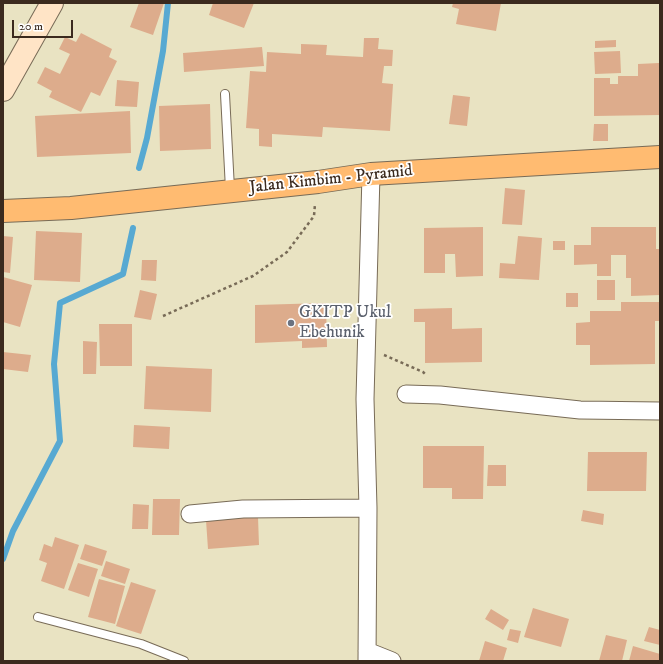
<!DOCTYPE html>
<html>
<head>
<meta charset="utf-8">
<style>
  body { margin:0 }
  #map { position:relative; width:663px; height:664px; overflow:hidden; background:#e9e3c2; font-family:"IM FELL DW Pica",serif }
  canvas { display:block }
  .frame { position:absolute; inset:0; border:4px solid #3b2a1e; pointer-events:none }
  .scale { position:absolute; left:12px; top:20px; width:61px; height:18px; box-sizing:border-box; border:2px solid #3b2a1e; border-top:0; padding-left:5px; font-size:12px; line-height:14px; white-space:nowrap; color:#3b2a1e; -webkit-text-stroke:3px #fff; paint-order:stroke }
</style>
</head>
<body>
<div id="map">
<canvas width="663" height="664"></canvas>
<div class="frame"></div>
<div class="scale">20 m</div>
</div>
<script>
const c = document.querySelector('canvas').getContext('2d');
c.lineJoin = 'round';
function toPath(rows) {
  const path = new Path2D();
  for (const r of rows) {
    path.moveTo(r[0], r[1]);
    for (let i = 2; i < r.length; i += 2) path.lineTo(r[i], r[i + 1]);
  }
  return path;
}
function trace(path, color, width, dash) {
  c.strokeStyle = color;
  c.lineWidth = width;
  c.lineCap = dash ? 'butt' : 'round';
  c.setLineDash(dash || []);
  c.stroke(path);
}
function fill(path, color) {
  c.fillStyle = color;
  c.fill(path, 'evenodd');
}
function label(font, color, halo, rows, align = 'center') {
  c.font = font + ' "IM FELL DW Pica",serif';
  c.lineWidth = 3.5;
  c.setLineDash([]);
  c.textBaseline = 'middle';
  c.strokeStyle = halo;
  c.fillStyle = color;
  for (const [text, x, y, turn = 0] of rows) {
    c.save();
    c.translate(x, y);
    c.rotate((+turn || 0) * Math.PI / 180);
    c.textAlign = isNaN(turn) ? turn : align;
    if (halo) c.strokeText(text, 0, 0);
    c.fillText(text, 0, 0);
    c.restore();
  }
}
trace(toPath([
  [139,168,147,138,163,51,168,3],
  [3,559,13,531,60,441,54,364,60,303,123,274,133,228]
]), '#57a9d2', 6);
fill(toPath([
  [139,3,164,3,153,35,130,27],
  [213,3,254,3,244,28,209,15],
  [453,3,501,3,496,31,456,24,459,9,452,7],
  [81,33,112,49,109,57,117,61,100,96,91,92,81,112,49,97,52,91,37,83,45,67,60,74,70,54,59,49,65,37,76,42],
  [364,38,379,38,378,49,393,50,392,66,384,66,382,83,393,84,390,131,323,127,322,137,272,134,272,147,259,146,259,129,246,128,250,71,266,72,267,52,301,54,301,44,327,45,326,55,363,57],
  [616,40,616,47,595,48,595,41],
  [262,47,264,66,184,72,183,53],
  [620,51,621,73,595,74,594,52],
  [659,63,660,115,594,116,594,78,610,78,610,84,618,84,618,76,638,76,638,64],
  [117,80,139,82,137,107,115,106],
  [453,95,470,97,467,126,449,124],
  [210,104,211,149,160,151,159,106],
  [130,111,131,153,37,157,35,116],
  [594,124,608,124,608,141,593,141],
  [505,188,525,190,522,225,502,224],
  [483,227,483,276,456,277,455,254,445,254,445,273,424,273,424,228],
  [591,227,656,227,656,249,660,249,660,295,631,296,631,278,626,278,626,255,611,255,611,276,597,276,597,264,574,265,574,245,591,245],
  [36,231,82,233,80,282,34,280],
  [3,236,13,237,10,273,3,272],
  [518,236,542,238,539,280,499,278,500,263,515,264],
  [553,241,565,241,565,250,553,250],
  [142,260,157,260,156,281,141,280],
  [3,277,32,285,20,327,3,322],
  [597,280,615,280,615,300,597,300],
  [140,290,157,294,151,320,134,317],
  [566,293,578,293,578,307,566,307],
  [621,302,660,302,660,321,655,321,655,364,590,365,590,345,576,345,576,323,590,322,590,311,621,311],
  [326,303,327,347,302,348,302,341,255,343,255,305],
  [452,308,452,329,482,328,482,362,425,363,425,322,414,322,414,309],
  [99,324,132,324,132,366,100,366],
  [83,341,97,342,96,374,83,374],
  [3,352,31,355,28,372,3,369],
  [146,366,212,369,211,412,144,409],
  [134,425,170,427,169,449,133,447],
  [423,446,484,446,483,499,452,499,452,488,423,488],
  [588,452,647,452,646,491,587,491],
  [488,465,506,465,506,486,487,486],
  [153,499,180,499,179,535,152,535],
  [133,504,149,505,148,529,132,529],
  [583,510,604,514,603,525,581,521],
  [258,517,259,545,208,549,206,520],
  [55,537,79,545,64,589,41,581,47,563,39,560,44,544,52,547],
  [85,544,107,551,102,566,80,559],
  [106,561,130,569,125,584,101,576],
  [78,563,98,569,89,597,68,590],
  [99,579,125,586,115,624,88,617],
  [131,582,156,590,141,634,116,626],
  [533,608,569,619,561,647,524,637],
  [491,609,509,620,503,630,485,619],
  [649,627,660,630,660,645,644,641],
  [510,629,521,631,518,643,507,640],
  [606,635,627,640,622,661,599,661],
  [485,641,507,648,503,661,479,661],
  [633,646,660,654,660,661,629,661]
]), '#ddac8c');
const service = toPath([
  [225,94,230,189],
  [38,617,141,644,184,661]
]);
const minor = toPath([
  [406,394,440,395,580,410,660,411],
  [190,514,243,509,368,508],
  [367,651,392,661],
  [367,661,368,508,365,399,371,174]
]);
const secondary = toPath([
  [3,90,52,3]
]);
const trunk = toPath([
  [3,211,71,208,318,182,371,174,660,157]
]);
trace(service, '#786b57', 10);
trace(minor, '#786b57', 19);
trace(secondary, '#786b57', 24);
trace(trunk, '#786b57', 24);
trace(toPath([
  [163,316,253,276,287,252,314,216,315,204],
  [384,355,423,372,426,375]
]), '#786b57', 2.5, [3, 3]);
trace(service, '#fff', 8);
trace(minor, '#fff', 17);
trace(secondary, '#ffe4c6', 22);
trace(trunk, '#ffbb71', 22);
for (const [x, y, r, color] of [
  [291,323,4,"#6b7280"]
]) {
  const dot = new Path2D();
  dot.arc(x, y, r, 0, 2 * Math.PI);
  c.fillStyle = color;
  c.fill(dot);
  trace(dot, '#fff', 1.5);
}
label('17px', '#3b2a1e', '#fff', [
  ["Jalan Kimbim - Pyramid",331,180,-6]
]);
label('17px', '#5b616d', '#fff', [
  ["GKITP Ukul",299,313],
  ["Ebehunik",299,333]
], 'left');
</script>
</body>
</html>
